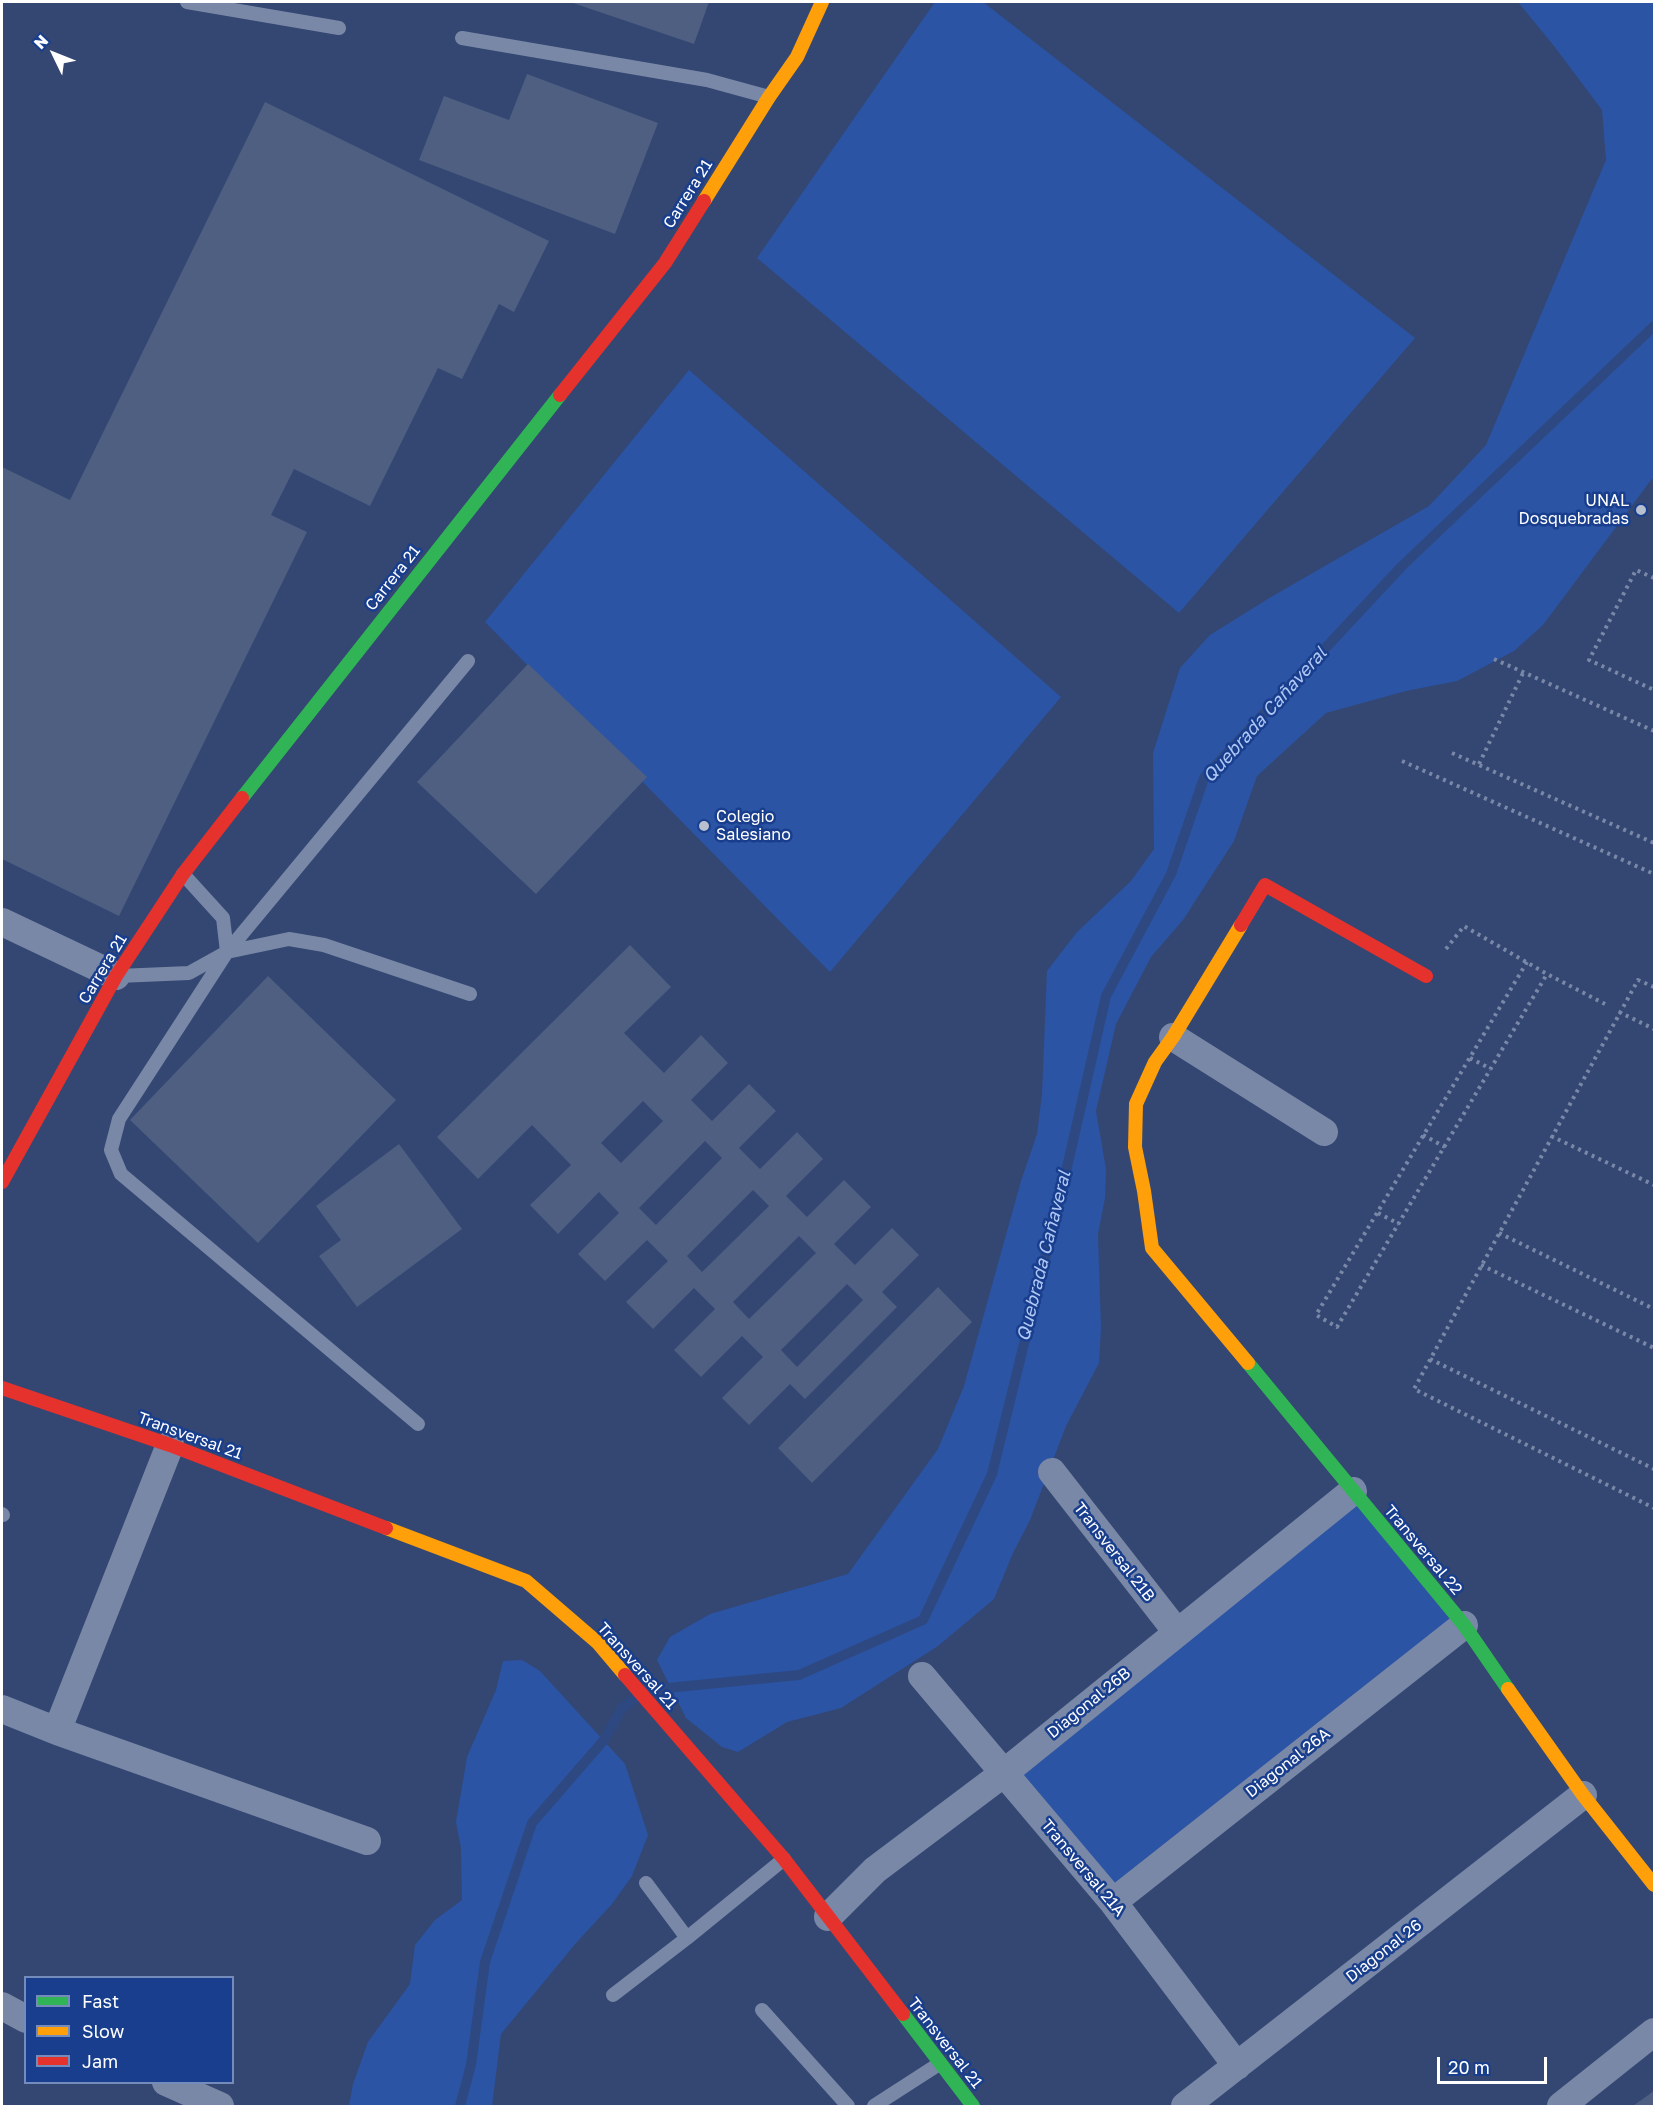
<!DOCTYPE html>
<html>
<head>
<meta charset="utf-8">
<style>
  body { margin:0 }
  #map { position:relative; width:1656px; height:2108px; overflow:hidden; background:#334772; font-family:"Golos Text",sans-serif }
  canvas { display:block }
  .frame { position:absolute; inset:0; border:3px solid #fff; pointer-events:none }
  .legend { position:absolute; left:24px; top:1976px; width:210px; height:108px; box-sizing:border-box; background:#183e8d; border:2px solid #748bbb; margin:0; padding:8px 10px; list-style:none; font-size:18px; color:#fff }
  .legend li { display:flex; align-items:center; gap:12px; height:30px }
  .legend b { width:30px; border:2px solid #748bbb }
  .north { position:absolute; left:24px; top:24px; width:60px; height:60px; -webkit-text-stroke:4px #183e8d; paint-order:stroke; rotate:313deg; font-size:16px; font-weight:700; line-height:24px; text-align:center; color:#fff }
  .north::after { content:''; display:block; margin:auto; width:21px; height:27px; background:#fff; clip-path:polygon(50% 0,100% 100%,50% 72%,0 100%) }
  .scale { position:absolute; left:1437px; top:2057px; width:110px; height:27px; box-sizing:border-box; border:3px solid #fff; border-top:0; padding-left:8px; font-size:18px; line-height:21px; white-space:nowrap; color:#fff; -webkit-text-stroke:4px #183e8d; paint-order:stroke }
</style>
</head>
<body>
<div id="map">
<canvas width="1656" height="2108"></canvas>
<div class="frame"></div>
<ul class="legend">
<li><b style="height:8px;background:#30b455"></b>Fast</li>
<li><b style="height:8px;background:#ff9f0a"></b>Slow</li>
<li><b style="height:8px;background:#e5322d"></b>Jam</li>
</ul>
<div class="north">N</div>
<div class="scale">20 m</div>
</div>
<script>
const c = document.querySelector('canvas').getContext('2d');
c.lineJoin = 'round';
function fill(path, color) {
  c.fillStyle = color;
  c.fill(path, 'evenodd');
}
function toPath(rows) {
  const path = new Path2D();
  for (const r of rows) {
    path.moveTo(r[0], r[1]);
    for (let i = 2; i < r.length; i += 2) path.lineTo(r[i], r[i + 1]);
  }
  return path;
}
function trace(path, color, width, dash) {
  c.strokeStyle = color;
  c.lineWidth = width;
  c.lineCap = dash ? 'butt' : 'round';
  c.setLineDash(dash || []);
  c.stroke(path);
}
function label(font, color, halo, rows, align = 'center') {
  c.font = font + ' "Golos Text",sans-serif';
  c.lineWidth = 5;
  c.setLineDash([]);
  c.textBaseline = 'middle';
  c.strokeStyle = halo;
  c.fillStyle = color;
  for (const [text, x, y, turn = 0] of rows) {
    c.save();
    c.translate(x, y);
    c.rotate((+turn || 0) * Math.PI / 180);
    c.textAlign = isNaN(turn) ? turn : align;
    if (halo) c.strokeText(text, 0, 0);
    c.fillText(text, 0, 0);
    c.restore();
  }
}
fill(toPath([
  [935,2,983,2,1415,338,1179,613,757,258],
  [1518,2,1654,2,1654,478,1651,480,1543,625,1514,651,1457,681,1406,691,1326,713,1257,776,1234,841,1183,920,1151,957,1116,1024,1096,1111,1106,1169,1105,1198,1098,1234,1101,1328,1099,1363,1066,1426,1030,1520,1013,1553,994,1599,938,1646,841,1708,787,1722,738,1752,722,1747,686,1718,657,1660,670,1637,710,1614,848,1574,938,1449,964,1386,1021,1181,1037,1134,1042,1094,1047,971,1077,932,1131,881,1154,849,1153,753,1180,668,1210,635,1271,597,1429,506,1486,445,1606,160,1602,110,1554,46],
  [689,370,1061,697,830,972,485,622],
  [1353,1491,1464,1625,1113,1902,1004,1773],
  [522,1660,540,1671,625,1764,648,1835,632,1876,612,1904,576,1943,501,2034,492,2106,349,2106,353,2084,368,2042,410,1984,415,1945,435,1920,462,1900,461,1848,456,1822,467,1757,496,1690,503,1661]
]), '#2c54a4');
trace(toPath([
  [460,2106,471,2065,485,1962,532,1823,604,1740,622,1708,647,1690,799,1675,923,1620,992,1474,1063,1185,1106,996,1171,874,1204,778,1402,566,1654,326]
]), '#2e4982', 10);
fill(toPath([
  [570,2,709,2,694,44],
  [527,74,658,123,615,234,419,160,444,96,509,120],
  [265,102,549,241,514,312,499,304,462,379,438,368,370,506,294,469,271,515,307,532,119,916,2,859,2,467,70,500],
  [528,664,647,777,536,894,417,782],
  [630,945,671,987,624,1033,664,1073,701,1035,728,1063,691,1100,712,1121,749,1084,776,1111,739,1148,760,1169,797,1132,823,1159,786,1196,807,1217,844,1180,871,1207,834,1244,855,1265,892,1228,919,1255,882,1292,897,1307,805,1399,790,1384,749,1425,722,1398,763,1357,742,1336,701,1377,674,1350,715,1309,694,1288,653,1329,626,1302,668,1261,647,1240,605,1281,578,1254,619,1213,599,1192,558,1234,530,1205,571,1165,532,1125,478,1179,437,1137],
  [643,1101,663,1121,621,1163,601,1143],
  [705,1141,722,1158,656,1225,639,1208],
  [753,1190,769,1206,702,1272,687,1256],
  [799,1236,816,1253,749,1319,733,1302],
  [847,1284,863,1300,797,1367,781,1350],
  [268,976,396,1100,258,1243,130,1120],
  [399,1144,462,1229,357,1307,319,1256,341,1240,316,1206],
  [938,1287,972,1322,812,1483,778,1448],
  [1654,2090,1654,2106,1633,2106,1651,2093]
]), '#4e5f81');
trace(toPath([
  [1654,578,1636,570,1589,660,1654,690],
  [1494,659,1654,731],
  [1452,753,1654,843],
  [1402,761,1654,874],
  [1479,764,1523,673],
  [1446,949,1464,926,1547,974,1605,1004],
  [1527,962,1316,1315,1337,1327,1547,974],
  [1654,987,1638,980,1414,1389,1654,1508],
  [1619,1012,1654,1029],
  [1470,1058,1491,1069],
  [1423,1135,1445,1147],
  [1551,1136,1654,1185],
  [1378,1213,1399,1224],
  [1499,1233,1654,1309],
  [1481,1265,1654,1348],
  [1430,1359,1654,1469]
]), '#7a88a7', 4, [3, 4.5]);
trace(toPath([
  [187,2,339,28],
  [462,38,707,80,769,97],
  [183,874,223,918,227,952,289,939,324,945,470,994],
  [118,976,189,973,225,953],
  [418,1424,121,1174,111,1150,119,1119,227,952,468,661],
  [2,1514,3,1515],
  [646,1883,687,1938],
  [613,1995,687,1938,784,1859],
  [762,2010,848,2106],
  [874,2106,939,2064]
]), '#7a88a7', 14);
trace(toPath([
  [2,922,116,976],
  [1173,1037,1324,1132],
  [1052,1472,1177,1632],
  [922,1676,1113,1902,1237,2066],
  [2,1709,57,1731,367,1841],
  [57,1731,170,1445],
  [1113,1902,1464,1625],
  [828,1917,875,1870,1004,1773,1353,1491],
  [2,2006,26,2019],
  [166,2082,220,2106],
  [1185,2106,1583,1795],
  [1561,2106,1654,2032]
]), '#7a88a7', 28);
trace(toPath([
  [242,798,560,395],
  [1248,1363,1464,1625,1508,1689],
  [903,2014,973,2106]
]), '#30b455', 14);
trace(toPath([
  [704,201,769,97,797,57,822,2],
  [1241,925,1173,1037,1155,1062,1136,1104,1135,1147,1144,1191,1152,1248,1248,1363],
  [386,1528,526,1581,598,1643,625,1675],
  [1508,1689,1583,1795,1654,1885]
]), '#ff9f0a', 14);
trace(toPath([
  [560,395,665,263,704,201],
  [1241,925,1265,885,1426,976],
  [2,1182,116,976,183,874,242,798],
  [2,1388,170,1445,386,1528],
  [625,1675,784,1859,903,2014]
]), '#e5322d', 14);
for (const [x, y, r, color] of [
  [1641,510,6,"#b8bfce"],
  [704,826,6,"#b8bfce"]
]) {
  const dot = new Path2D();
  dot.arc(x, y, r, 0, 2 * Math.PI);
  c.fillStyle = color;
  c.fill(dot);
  trace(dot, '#183e8d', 2);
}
label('16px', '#fff', '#183e8d', [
  ["Carrera 21",688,194,-58],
  ["Carrera 21",393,578,-52],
  ["Carrera 21",103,969,-59],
  ["Transversal 21",190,1436,20],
  ["Transversal 22",1423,1550,50],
  ["Transversal 21B",1114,1552,52],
  ["Transversal 21",637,1666,48],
  ["Diagonal 26B",1089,1703,-39],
  ["Diagonal 26A",1288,1763,-38],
  ["Transversal 21A",1083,1868,50],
  ["Diagonal 26",1384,1951,-38],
  ["Transversal 21",945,2043,52]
]);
label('16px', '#fff', '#183e8d', [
  ["UNAL",1629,501],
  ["Dosquebradas",1629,519],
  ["Colegio",716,817,"left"],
  ["Salesiano",716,835,"left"]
], 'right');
label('italic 18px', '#b0c8f6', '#183e8d', [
  ["Quebrada Cañaveral",1265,715,-48],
  ["Quebrada Cañaveral",1044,1256,-76]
]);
</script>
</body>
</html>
